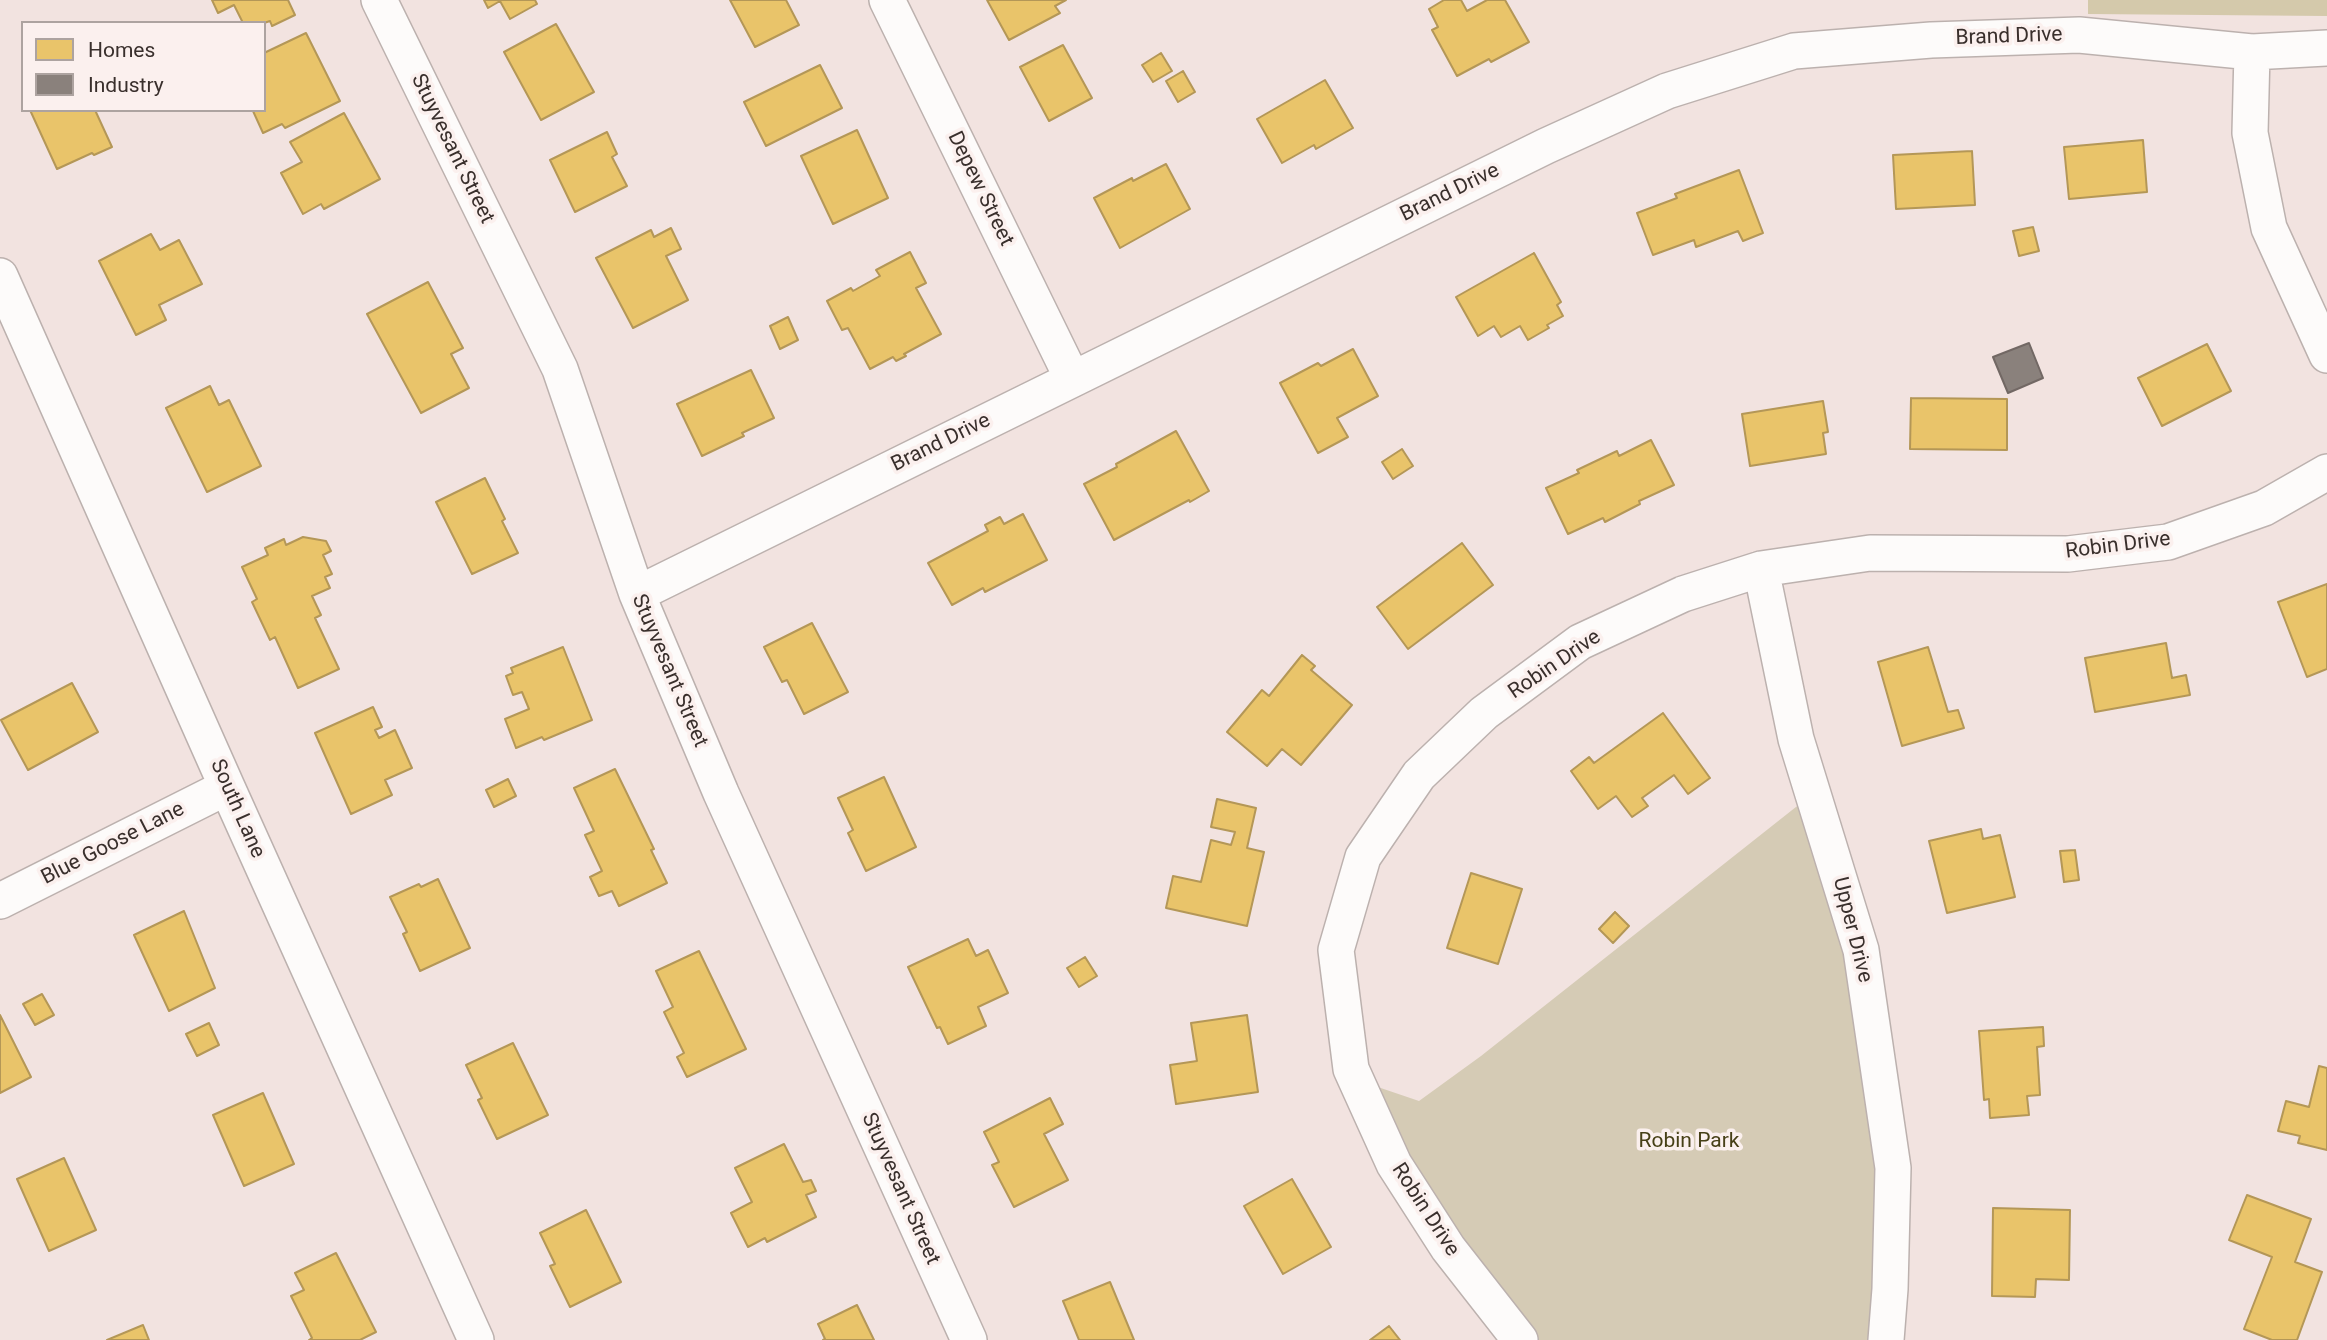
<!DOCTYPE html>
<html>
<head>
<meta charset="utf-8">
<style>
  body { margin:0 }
  #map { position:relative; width:2327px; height:1340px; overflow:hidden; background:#f2e3e0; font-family:Roboto,sans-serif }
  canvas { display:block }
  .legend { position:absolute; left:21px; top:21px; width:245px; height:91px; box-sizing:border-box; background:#fbf0ee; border:2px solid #ada3a0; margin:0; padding:9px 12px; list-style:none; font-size:21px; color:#392f2c }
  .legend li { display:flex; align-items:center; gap:14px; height:35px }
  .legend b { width:35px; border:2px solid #ada3a0 }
</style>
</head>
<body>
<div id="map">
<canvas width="2327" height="1340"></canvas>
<ul class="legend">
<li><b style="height:19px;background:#e9c46a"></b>Homes</li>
<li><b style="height:19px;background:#8a817c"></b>Industry</li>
</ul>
</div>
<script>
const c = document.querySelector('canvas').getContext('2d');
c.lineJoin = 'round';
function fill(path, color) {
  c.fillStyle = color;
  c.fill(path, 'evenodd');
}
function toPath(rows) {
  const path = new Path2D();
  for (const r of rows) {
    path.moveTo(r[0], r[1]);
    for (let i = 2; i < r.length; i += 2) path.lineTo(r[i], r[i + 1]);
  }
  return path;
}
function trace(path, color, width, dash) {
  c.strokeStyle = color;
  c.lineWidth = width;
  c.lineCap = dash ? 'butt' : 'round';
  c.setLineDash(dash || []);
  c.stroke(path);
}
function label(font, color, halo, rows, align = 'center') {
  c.font = font + ' Roboto,sans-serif';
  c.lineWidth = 7;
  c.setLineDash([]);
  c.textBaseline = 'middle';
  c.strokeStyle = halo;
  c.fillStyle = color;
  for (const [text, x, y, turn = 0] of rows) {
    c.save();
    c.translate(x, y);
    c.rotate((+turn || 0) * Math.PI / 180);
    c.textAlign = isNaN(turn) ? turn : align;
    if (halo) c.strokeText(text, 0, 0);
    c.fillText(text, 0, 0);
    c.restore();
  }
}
fill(toPath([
  [1801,803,1861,950,1893,1168,1886,1340,1520,1340,1366,1083,1419,1101,1481,1056]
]), '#d5cbb5');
fill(toPath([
  [2088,0,2327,0,2327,16,2088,14]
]), '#d4c9ab');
const homes = toPath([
  [212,0,288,0,295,15,272,26,270,21,264,23,243,23,234,5,218,13,212,0],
  [484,0,535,0,537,4,510,19,500,1,488,8,484,0],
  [730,0,786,0,799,25,755,47,730,0],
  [987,0,1066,0,1055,6,1060,13,1009,40,987,0],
  [1444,0,1461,0,1467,11,1487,0,1505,0,1529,42,1491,62,1489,59,1457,76,1432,30,1438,27,1429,9,1444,0],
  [556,24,594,92,541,120,504,52,556,24],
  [306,33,340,101,285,128,282,124,263,133,253,111,264,110,264,53,306,33],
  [1063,45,1092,98,1049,121,1020,67,1063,45],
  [1161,53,1172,71,1153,82,1142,65,1161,53],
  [820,65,842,108,766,146,744,102,820,65],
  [1183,71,1195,92,1178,102,1166,81,1183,71],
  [1325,80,1353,128,1316,149,1314,145,1282,163,1257,119,1325,80],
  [30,110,95,110,112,147,94,155,92,153,57,169,30,110],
  [344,113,380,179,324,209,321,204,303,214,281,173,302,162,290,142,344,113],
  [857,130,888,198,833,224,801,156,857,130],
  [607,132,617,154,612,157,627,186,575,212,550,160,607,132],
  [2143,140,2147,192,2069,199,2064,147,2143,140],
  [1972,151,1975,205,1896,209,1893,155,1972,151],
  [1166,164,1190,209,1120,248,1094,198,1132,178,1133,181,1166,164],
  [1739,170,1763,233,1743,241,1738,231,1696,247,1694,240,1653,255,1637,213,1677,198,1675,194,1739,170],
  [2033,227,2039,251,2019,256,2013,231,2033,227],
  [671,228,681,249,666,256,688,300,633,328,596,258,651,230,654,237,671,228],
  [151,234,160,250,179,240,202,284,159,305,166,320,136,335,99,261,151,234],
  [910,252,926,283,916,288,941,334,904,354,906,356,896,361,893,357,870,369,848,328,842,330,827,301,851,288,853,291,880,276,876,270,910,252],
  [1534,253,1561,302,1557,305,1563,316,1547,325,1549,328,1528,340,1520,326,1501,337,1494,326,1478,336,1456,297,1534,253],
  [428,282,463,348,451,354,469,388,421,413,367,314,428,282],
  [788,317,798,340,780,349,770,326,788,317],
  [2207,344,2231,391,2162,426,2138,378,2207,344],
  [1353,349,1378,396,1337,418,1348,437,1318,453,1280,383,1318,363,1321,366,1353,349],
  [751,370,774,418,742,433,744,436,702,456,677,404,751,370],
  [210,386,219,405,229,400,261,466,207,492,166,408,210,386],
  [1911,398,2007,399,2007,450,1910,449,1911,398],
  [1823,401,1828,432,1823,433,1826,454,1750,466,1742,414,1823,401],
  [1176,431,1209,491,1190,502,1189,500,1114,540,1084,484,1117,467,1116,464,1176,431],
  [1651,440,1674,485,1639,501,1640,504,1605,522,1603,518,1568,534,1546,488,1579,473,1577,470,1617,451,1619,456,1651,440],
  [1402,449,1413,466,1393,479,1382,462,1402,449],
  [485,478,505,519,502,521,518,553,472,574,436,502,485,478],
  [1023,514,1047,560,985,592,983,588,952,605,928,563,988,531,985,525,1000,517,1004,524,1023,514],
  [303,537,326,541,331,551,323,555,332,574,325,577,330,588,312,596,321,615,315,618,339,669,298,688,275,637,270,640,252,602,257,599,242,567,268,555,265,548,284,539,286,545,303,537],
  [1462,543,1493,585,1408,649,1377,607,1462,543],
  [2327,584,2327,669,2307,677,2278,602,2327,584],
  [812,623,848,692,804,714,787,680,782,682,764,647,812,623],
  [2166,643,2172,678,2186,675,2190,695,2095,712,2085,658,2166,643],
  [563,647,592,720,544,740,542,737,516,748,505,719,529,709,522,692,513,695,506,676,513,673,511,668,563,647],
  [1928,647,1948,712,1958,710,1964,728,1902,746,1878,662,1928,647],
  [1302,655,1315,666,1311,670,1352,705,1301,765,1282,749,1267,766,1227,732,1262,690,1269,696,1302,655],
  [72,683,98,732,28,770,1,720,72,683],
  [373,707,382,727,375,730,379,738,395,730,412,768,385,780,392,795,351,814,315,733,373,707],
  [1663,713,1710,778,1688,794,1674,775,1642,798,1648,806,1632,817,1616,796,1598,809,1571,771,1589,757,1594,763,1663,713],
  [615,769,654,849,651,850,667,883,619,906,612,891,599,896,590,877,602,871,585,835,594,831,574,788,615,769],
  [884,777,916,847,866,871,848,833,853,830,838,798,884,777],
  [508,779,516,796,494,807,486,790,508,779],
  [1217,799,1256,808,1247,848,1264,852,1247,926,1166,908,1173,876,1201,882,1211,840,1231,845,1235,832,1211,827,1217,799],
  [1981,829,1983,839,2000,835,2015,897,1947,913,1929,841,1981,829],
  [2075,850,2079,880,2064,882,2060,851,2075,850],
  [1471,873,1522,889,1498,964,1447,948,1471,873],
  [438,879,470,948,420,971,403,934,407,932,390,897,419,884,421,887,438,879],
  [184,911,215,988,169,1011,134,935,184,911],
  [1615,912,1629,926,1613,943,1599,929,1615,912],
  [968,939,976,956,988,950,1008,993,978,1007,986,1026,948,1044,940,1027,937,1028,908,967,968,939],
  [699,951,746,1049,687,1077,677,1057,684,1053,664,1012,673,1007,656,971,699,951],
  [1085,957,1097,976,1079,987,1067,968,1085,957],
  [42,994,54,1015,35,1025,23,1004,42,994],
  [0,1015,31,1077,0,1093,0,1015],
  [1247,1015,1258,1092,1176,1104,1170,1065,1197,1061,1191,1023,1247,1015],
  [209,1023,219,1045,197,1056,186,1034,209,1023],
  [2043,1027,2044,1046,2037,1047,2040,1095,2027,1096,2029,1115,1990,1118,1989,1099,1984,1100,1979,1031,2043,1027],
  [513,1043,548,1115,497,1139,478,1100,482,1098,466,1065,513,1043],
  [2319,1066,2327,1068,2327,1150,2298,1143,2300,1136,2278,1131,2286,1101,2309,1107,2319,1066],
  [263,1093,294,1164,244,1186,213,1115,263,1093],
  [1050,1098,1063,1124,1044,1134,1068,1180,1014,1207,992,1165,999,1162,984,1132,1050,1098],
  [784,1144,803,1182,811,1180,816,1191,806,1195,816,1217,767,1242,765,1238,748,1247,731,1213,752,1202,735,1168,784,1144],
  [64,1158,96,1230,49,1251,17,1179,64,1158],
  [1292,1179,1331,1247,1283,1274,1244,1206,1292,1179],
  [2247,1195,2311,1219,2295,1262,2322,1272,2297,1340,2272,1340,2244,1329,2272,1257,2229,1240,2247,1195],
  [1993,1208,2070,1210,2069,1280,2036,1279,2035,1297,1992,1296,1993,1208],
  [586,1210,621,1282,570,1307,550,1266,555,1264,540,1233,586,1210],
  [336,1253,376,1332,360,1340,309,1340,312,1338,291,1296,304,1290,295,1273,336,1253],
  [1110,1282,1134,1340,1079,1340,1063,1301,1110,1282],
  [857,1305,874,1340,823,1340,825,1339,818,1324,857,1305],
  [143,1325,149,1340,107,1340,143,1325],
  [1389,1326,1400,1340,1370,1340,1389,1326]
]);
fill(homes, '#e9c46a');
trace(homes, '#b49757', 2);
const industry = toPath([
  [2029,343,2043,378,2008,393,1993,357,2029,343]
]);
fill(industry, '#8a817c');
trace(industry, '#726864', 2);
const street = toPath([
  [379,0,560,369,637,594,721,793,969,1340],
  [887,0,1072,378],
  [2252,52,2250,133,2269,228,2327,355],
  [0,276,227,787,476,1340],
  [1761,569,1796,739,1861,950,1893,1168,1890,1289,1886,1340],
  [637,594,1546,146,1667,91,1794,51,1931,40,2079,35,2252,52,2327,48],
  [0,901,227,787],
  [1520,1340,1448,1248,1394,1164,1351,1069,1336,950,1363,857,1419,775,1484,713,1580,642,1683,594,1761,569,1870,553,2068,554,2168,542,2264,508,2327,472]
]);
trace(street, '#bcb1ae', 38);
trace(street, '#fdfbfa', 35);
label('21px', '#392f2c', '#fbf0ee', [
  ["Brand Drive",2009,37,-2],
  ["Stuyvesant Street",452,149,64],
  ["Depew Street",980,189,64],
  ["Brand Drive",1450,193,-26],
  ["Brand Drive",941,443,-26],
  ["Robin Drive",2118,546,-7],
  ["Robin Drive",1555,665,-34],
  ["Stuyvesant Street",669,671,67],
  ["South Lane",237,809,66],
  ["Blue Goose Lane",113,844,-27],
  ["Upper Drive",1852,930,76],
  ["Stuyvesant Street",900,1189,66],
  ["Robin Drive",1425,1210,57]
]);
label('21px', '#474017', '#fbf0ee', [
  ["Robin Park",1689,1142]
]);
</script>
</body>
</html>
